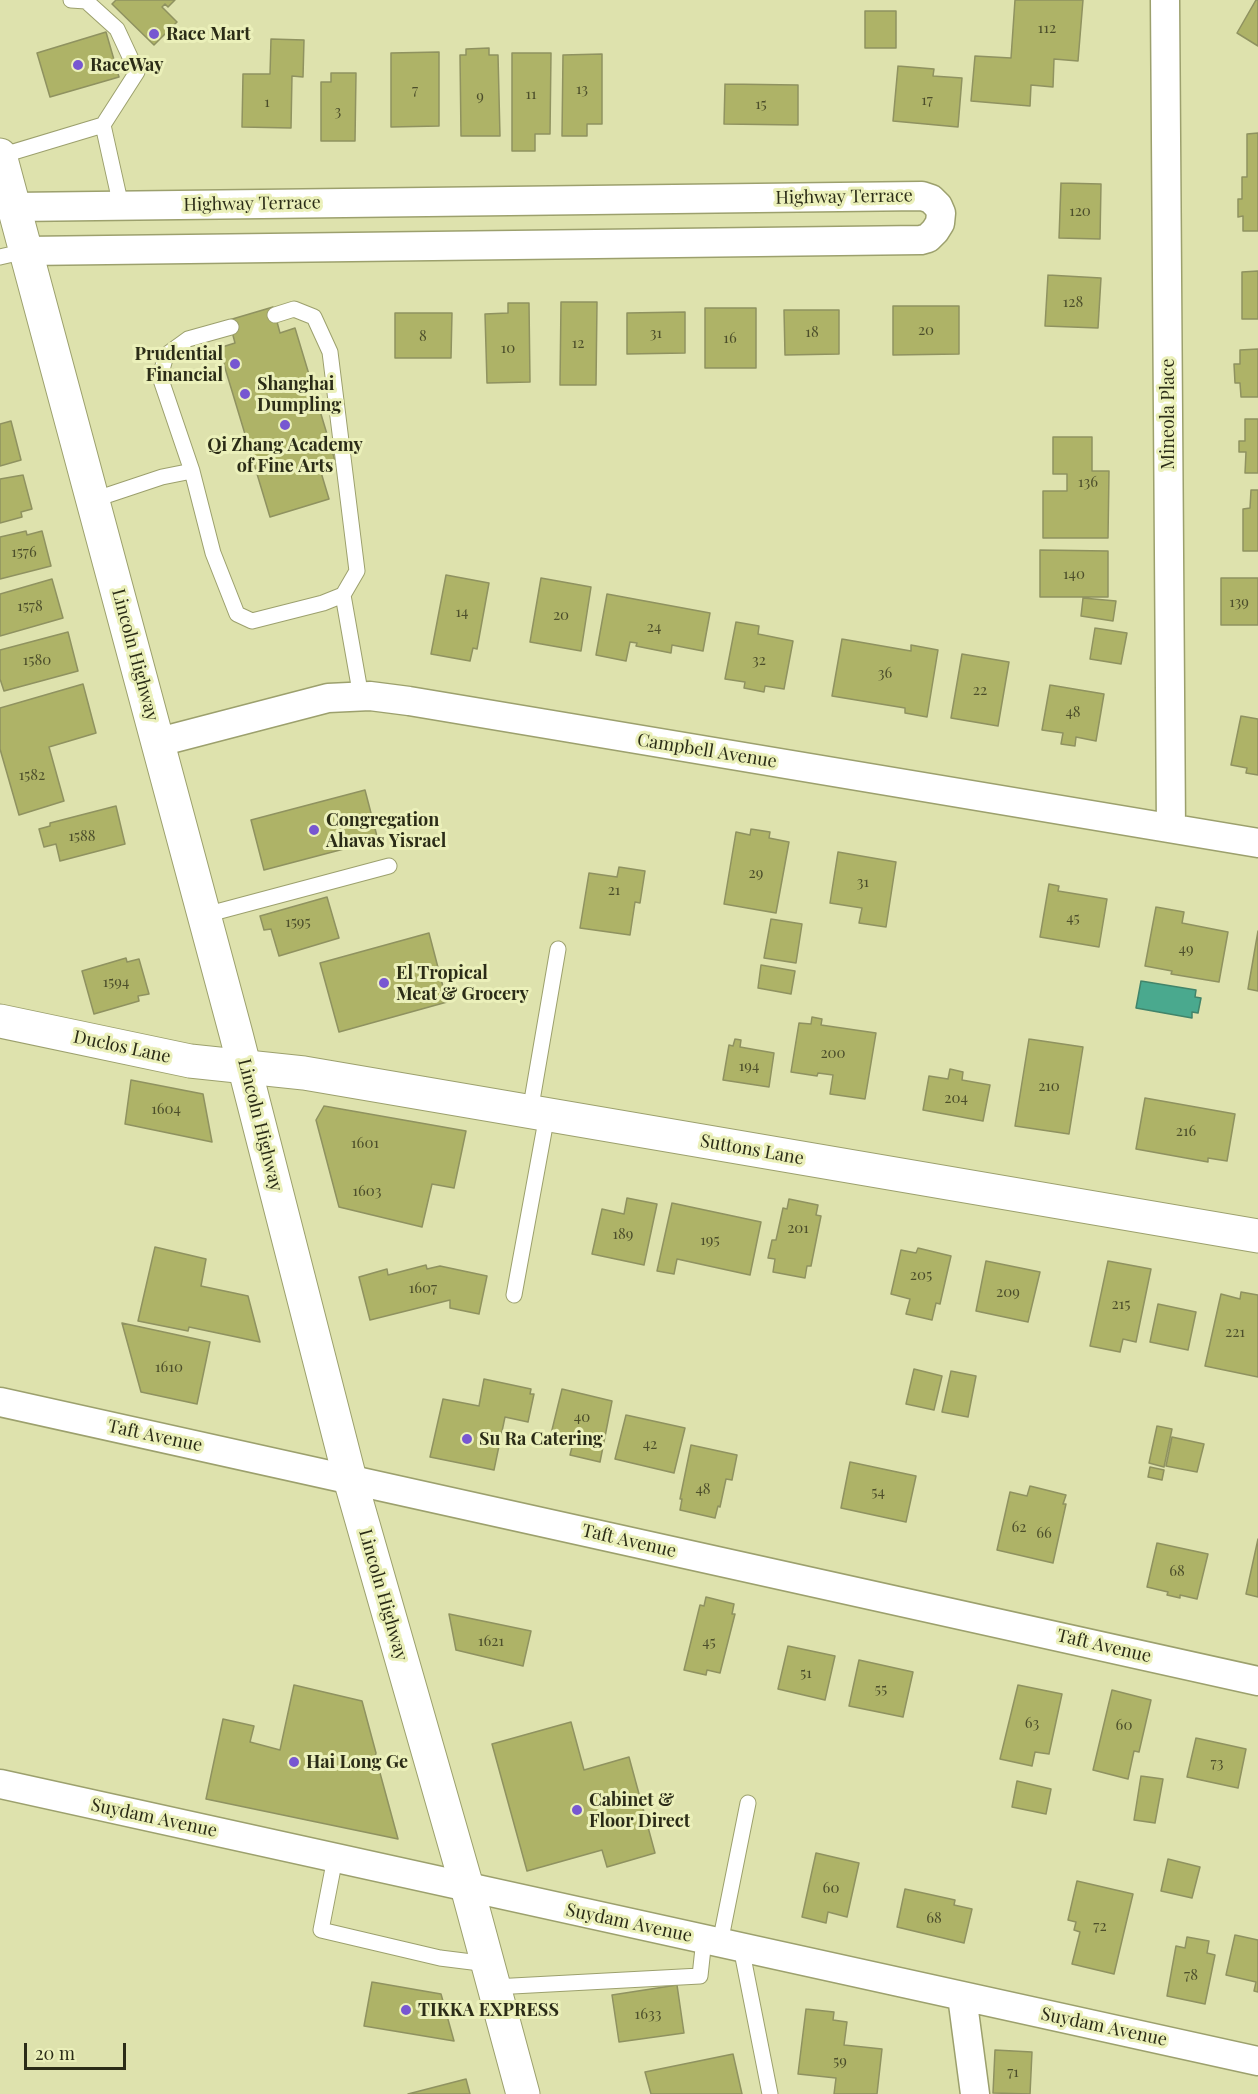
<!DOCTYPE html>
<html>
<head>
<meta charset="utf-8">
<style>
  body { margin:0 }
  #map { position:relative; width:1258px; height:2094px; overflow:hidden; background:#dee2ad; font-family:"Playfair Display",serif }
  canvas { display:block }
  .scale { position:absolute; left:24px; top:2043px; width:102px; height:27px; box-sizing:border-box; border:3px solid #2b2c17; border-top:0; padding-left:8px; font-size:18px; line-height:21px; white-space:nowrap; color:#2b2c17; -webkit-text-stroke:4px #ebf0ba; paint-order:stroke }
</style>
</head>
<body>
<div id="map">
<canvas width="1258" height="2094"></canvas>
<div class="scale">20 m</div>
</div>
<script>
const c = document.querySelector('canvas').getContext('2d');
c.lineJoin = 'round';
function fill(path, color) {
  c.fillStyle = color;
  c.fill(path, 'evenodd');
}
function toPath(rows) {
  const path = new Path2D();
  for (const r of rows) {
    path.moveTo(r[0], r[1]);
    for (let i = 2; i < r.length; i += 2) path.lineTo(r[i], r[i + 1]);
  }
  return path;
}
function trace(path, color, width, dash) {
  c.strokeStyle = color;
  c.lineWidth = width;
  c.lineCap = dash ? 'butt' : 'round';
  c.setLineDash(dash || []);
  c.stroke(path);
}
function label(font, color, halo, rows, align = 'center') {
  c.font = font + ' "Playfair Display",serif';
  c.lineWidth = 6;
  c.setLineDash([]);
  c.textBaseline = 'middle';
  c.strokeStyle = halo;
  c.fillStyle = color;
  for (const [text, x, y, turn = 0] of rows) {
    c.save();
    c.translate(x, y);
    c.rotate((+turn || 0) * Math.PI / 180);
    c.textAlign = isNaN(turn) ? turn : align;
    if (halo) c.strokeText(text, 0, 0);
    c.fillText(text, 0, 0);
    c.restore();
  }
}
const water = toPath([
  [1141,981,1196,990,1195,997,1201,998,1198,1013,1192,1012,1192,1018,1136,1008,1141,981]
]);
fill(water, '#4aa98e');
trace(water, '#41846a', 1.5);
const building = toPath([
  [116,0,175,0,168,7,165,4,162,7,177,22,154,45,112,4,116,0],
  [1015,0,1083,0,1078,61,1054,59,1053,87,1031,85,1030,106,971,101,975,56,1011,58,1015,0],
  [1256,0,1258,0,1258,46,1237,33,1256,0],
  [865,11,896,11,896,48,865,48,865,11],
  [106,32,119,77,50,97,37,53,106,32],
  [271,39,304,40,303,77,292,76,291,128,242,127,243,74,270,74,271,39],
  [489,48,489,55,498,55,500,136,461,136,460,55,466,55,466,49,489,48],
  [439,52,439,126,391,127,391,53,439,52],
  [512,53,551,53,550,134,535,134,535,151,512,151,512,53],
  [602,54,602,124,587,124,587,136,562,136,563,55,602,54],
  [898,66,934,69,933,76,962,78,958,127,893,121,898,66],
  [331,73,356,73,355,141,321,141,321,82,331,82,331,73],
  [725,84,798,85,798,125,724,124,725,84],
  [1258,133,1258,231,1243,231,1243,216,1238,217,1238,199,1242,199,1242,177,1247,177,1247,134,1258,133],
  [1061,183,1101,184,1100,239,1059,238,1061,183],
  [1258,271,1258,319,1242,319,1242,272,1258,271],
  [1048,275,1101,278,1098,328,1045,326,1048,275],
  [561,302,597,302,596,385,560,385,561,302],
  [508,303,529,303,530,382,487,383,485,314,508,313,508,303],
  [893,306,959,306,959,354,893,355,893,306],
  [273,307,280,333,295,328,336,464,320,469,329,499,270,517,219,348,235,343,229,320,273,307],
  [705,308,756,308,756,368,705,368,705,308],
  [784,310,839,310,839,354,785,355,784,310],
  [685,312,685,353,627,354,627,313,685,312],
  [395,313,452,313,451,358,395,358,395,313],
  [1258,349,1258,397,1241,397,1240,383,1235,383,1234,364,1240,364,1240,350,1258,349],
  [1245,419,1258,419,1258,473,1245,473,1246,452,1239,452,1239,441,1245,441,1245,419],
  [11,421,21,460,0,466,0,424,11,421],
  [1053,437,1092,437,1092,471,1109,471,1108,538,1043,538,1043,491,1067,491,1067,474,1053,474,1053,437],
  [23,475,32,509,21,512,22,517,0,523,0,479,23,475],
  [1251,490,1258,490,1258,551,1243,551,1243,509,1250,508,1251,490],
  [26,531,27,535,42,531,51,566,0,579,0,537,26,531],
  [1040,550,1108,551,1108,597,1040,597,1040,550],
  [446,575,489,583,477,649,473,648,470,661,431,654,446,575],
  [541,578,591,587,581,651,530,642,541,578],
  [1221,578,1258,578,1258,625,1221,625,1221,578],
  [52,579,63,618,0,636,0,594,52,579],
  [607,594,710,613,703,651,672,645,671,653,636,646,637,643,630,642,626,661,596,655,607,594],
  [1083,598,1116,601,1113,621,1081,616,1083,598],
  [736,622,759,626,758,634,793,641,784,689,765,686,764,692,744,688,745,682,725,679,736,622],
  [1095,628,1127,633,1121,664,1090,659,1095,628],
  [68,632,78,671,4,691,0,679,0,650,68,632],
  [842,639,911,651,911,645,938,650,927,717,905,713,905,708,832,696,842,639],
  [962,654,1009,662,998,726,951,718,962,654],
  [83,684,96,733,49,747,64,801,19,815,0,749,0,708,83,684],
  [1050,685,1104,694,1096,741,1076,737,1075,746,1061,744,1063,733,1042,730,1050,685],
  [1241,716,1258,719,1258,775,1246,773,1247,768,1231,765,1241,716],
  [365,790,378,840,264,870,251,820,365,790],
  [116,806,125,844,60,861,56,844,44,847,39,829,50,826,50,823,116,806],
  [751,829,770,832,769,838,789,842,776,913,724,904,736,832,750,835,751,829],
  [838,852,896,862,886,927,859,923,862,908,830,903,838,852],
  [619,867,645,871,640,903,635,902,630,935,580,928,589,873,617,877,619,867],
  [1049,884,1059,886,1058,891,1107,899,1099,947,1040,937,1049,884],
  [327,897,339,938,279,956,271,929,264,930,260,916,327,897],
  [1156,907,1184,912,1182,923,1228,932,1219,982,1171,974,1172,971,1145,966,1156,907],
  [771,919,802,924,796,963,764,958,771,919],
  [1258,931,1258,991,1248,989,1258,931],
  [429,933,447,1002,339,1032,320,963,429,933],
  [126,958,127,962,139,959,149,994,138,996,139,1001,94,1014,82,971,126,958],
  [761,965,795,971,791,994,758,988,761,965],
  [812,1017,822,1019,821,1025,876,1033,865,1099,830,1094,833,1075,818,1073,817,1076,791,1072,799,1023,811,1024,812,1017],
  [735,1039,741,1040,740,1047,774,1053,769,1087,723,1080,729,1045,733,1046,735,1039],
  [1029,1039,1083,1047,1069,1134,1015,1126,1029,1039],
  [950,1069,963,1072,962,1080,990,1085,983,1121,923,1110,929,1076,948,1079,950,1069],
  [131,1080,203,1094,212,1142,125,1124,131,1080],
  [1145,1098,1235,1114,1227,1161,1208,1158,1208,1162,1136,1149,1145,1098],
  [324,1106,466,1131,454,1188,432,1184,422,1227,339,1207,316,1120,324,1106],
  [627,1198,657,1204,644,1265,592,1254,602,1209,624,1214,627,1198],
  [789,1199,818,1205,816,1215,821,1216,811,1266,807,1266,805,1278,773,1272,775,1259,768,1258,772,1240,776,1240,783,1208,787,1209,789,1199],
  [672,1203,761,1222,750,1275,677,1259,674,1274,657,1271,672,1203],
  [155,1247,206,1259,201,1286,248,1296,260,1342,189,1327,188,1331,138,1321,155,1247],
  [918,1248,951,1256,940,1304,936,1303,932,1320,906,1314,910,1299,891,1294,901,1250,916,1253,918,1248],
  [986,1261,1040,1272,1028,1322,976,1311,986,1261],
  [1108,1261,1151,1269,1136,1342,1123,1339,1120,1352,1090,1346,1108,1261],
  [426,1265,427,1269,440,1266,487,1276,479,1314,450,1308,450,1300,370,1320,359,1277,387,1269,388,1275,426,1265],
  [1241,1292,1258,1295,1258,1377,1205,1366,1221,1294,1240,1299,1241,1292],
  [1158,1304,1196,1312,1188,1350,1150,1342,1158,1304],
  [122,1323,210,1342,197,1404,141,1392,122,1323],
  [914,1369,942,1376,934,1410,906,1404,914,1369],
  [951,1371,976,1376,968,1417,942,1412,951,1371],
  [484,1379,531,1389,530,1394,534,1394,528,1422,505,1417,494,1470,430,1457,443,1399,479,1406,484,1379],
  [562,1389,612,1401,600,1462,570,1455,574,1439,551,1434,562,1389],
  [626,1415,685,1428,674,1473,615,1459,626,1415],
  [1157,1426,1172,1429,1164,1467,1149,1463,1157,1426],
  [1172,1437,1204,1444,1197,1472,1166,1466,1172,1437],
  [691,1445,737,1455,732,1480,726,1479,720,1507,718,1506,715,1518,680,1510,682,1499,680,1499,691,1445],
  [850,1462,916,1476,906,1522,841,1508,850,1462],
  [1150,1467,1164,1470,1162,1480,1148,1477,1150,1467],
  [1030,1486,1066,1495,1063,1504,1066,1504,1053,1563,997,1550,1010,1492,1027,1496,1030,1486],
  [1258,1539,1258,1597,1246,1594,1258,1539],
  [1157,1543,1208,1554,1197,1599,1180,1595,1180,1598,1167,1595,1168,1592,1147,1587,1157,1543],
  [706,1597,734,1604,732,1614,735,1614,720,1673,707,1670,706,1675,684,1670,700,1605,704,1606,706,1597],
  [449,1614,531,1631,523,1666,456,1650,449,1614],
  [788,1646,835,1656,825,1700,778,1689,788,1646],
  [859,1660,913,1672,903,1717,849,1706,859,1660],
  [294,1685,362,1701,376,1753,371,1770,380,1773,398,1839,206,1799,223,1719,254,1726,250,1742,280,1750,294,1685],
  [1018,1685,1062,1694,1049,1754,1035,1752,1032,1766,1000,1759,1018,1685],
  [1112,1690,1151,1700,1139,1752,1134,1751,1128,1779,1093,1770,1112,1690],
  [571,1722,584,1770,629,1757,655,1853,607,1867,602,1850,527,1871,492,1744,571,1722],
  [1196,1738,1246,1749,1238,1788,1187,1777,1196,1738],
  [1141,1776,1163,1779,1155,1823,1134,1820,1141,1776],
  [1017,1781,1051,1789,1046,1814,1012,1807,1017,1781],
  [816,1853,859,1863,847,1917,828,1912,826,1923,802,1917,816,1853],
  [1168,1859,1200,1867,1192,1898,1161,1891,1168,1859],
  [1077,1881,1133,1894,1114,1974,1072,1964,1080,1932,1074,1930,1076,1922,1068,1920,1077,1881],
  [905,1889,955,1900,954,1905,972,1909,964,1943,897,1927,905,1889],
  [1235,1935,1258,1940,1258,1992,1254,1991,1256,1982,1226,1975,1235,1935],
  [1187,1937,1209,1941,1207,1953,1215,1955,1205,2004,1167,1996,1176,1946,1185,1948,1187,1937],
  [372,1982,441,1994,454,2041,364,2026,372,1982],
  [677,1985,684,2033,619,2042,612,1995,677,1985],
  [806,2009,834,2012,833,2020,847,2022,844,2045,882,2049,877,2094,834,2094,836,2078,798,2074,806,2009],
  [995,2050,1032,2052,1030,2094,993,2093,995,2050],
  [733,2054,742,2094,651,2094,645,2072,733,2054],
  [466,2079,470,2094,408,2094,466,2079]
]);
fill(building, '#aeb367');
trace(building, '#8f9260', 1.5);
const service = toPath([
  [71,0,86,1,117,29,137,72,103,125],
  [0,156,103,125,121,206],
  [0,257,26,251],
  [192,471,160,377,166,355,188,339,231,327],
  [93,500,162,477,192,471,213,553,237,614,252,621,323,603,343,595,357,571,330,352,314,317,294,309,275,315],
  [343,595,361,697],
  [205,915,389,866],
  [530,1112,558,949],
  [514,1295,547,1115],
  [335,1858,321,1930,440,1958,488,1964],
  [720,1943,748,1803],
  [741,1947,770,2094],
  [494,1987,700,1976,704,1939]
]);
const minor = toPath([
  [1165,0,1171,828],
  [14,207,922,196,931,199,938,206,941,213,940,223,935,231,928,238,921,240,26,251],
  [159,742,328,698,370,696,409,701,1258,843],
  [0,1402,1258,1681],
  [0,1784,1258,2061],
  [962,1996,975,2094]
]);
const tertiary = toPath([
  [0,1021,190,1061,304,1073,1258,1236]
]);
const secondary = toPath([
  [0,155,236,1034,350,1479,467,1887,523,2094]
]);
trace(service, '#9ca06d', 17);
trace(minor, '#9ca06d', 31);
trace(tertiary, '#9ca06d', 35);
trace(secondary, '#9ca06d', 35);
trace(service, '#fff', 15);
trace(minor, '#fff', 28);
trace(tertiary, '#fff', 33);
trace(secondary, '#fff', 33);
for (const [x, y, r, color] of [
  [154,34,6,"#7757d1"],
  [78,65,6,"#7757d1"],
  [235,364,6,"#7757d1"],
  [245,394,6,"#7757d1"],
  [285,425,6,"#7757d1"],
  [314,830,6,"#7757d1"],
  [384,983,6,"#7757d1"],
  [467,1439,6,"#7757d1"],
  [294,1762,6,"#7757d1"],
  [577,1810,6,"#7757d1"],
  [406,2010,6,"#7757d1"]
]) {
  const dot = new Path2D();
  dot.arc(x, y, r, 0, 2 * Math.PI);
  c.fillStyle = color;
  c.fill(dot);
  trace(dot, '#ebf0ba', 2);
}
label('15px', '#4c4e2b', null, [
  ["112",1047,28],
  ["13",582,89],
  ["7",415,90],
  ["11",531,94],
  ["9",480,96],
  ["17",927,100],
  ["1",267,102],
  ["15",761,104],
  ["3",338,111],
  ["120",1080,211],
  ["128",1073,302],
  ["20",926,330],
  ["18",812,332],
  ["31",656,333],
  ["8",423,336],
  ["16",730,338],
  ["12",578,343],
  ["10",508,348],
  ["136",1088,482],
  ["1576",24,552],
  ["140",1074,574],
  ["139",1239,602],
  ["1578",30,606],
  ["14",462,612],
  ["20",561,615],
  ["24",654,627],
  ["1580",37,660],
  ["32",759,660],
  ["36",885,673],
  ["22",980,690],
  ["48",1073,712],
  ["1582",32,775],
  ["1588",82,836],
  ["29",756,873],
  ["31",863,882],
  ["21",614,890],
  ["45",1073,918],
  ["1595",298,922],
  ["49",1186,949],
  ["1594",116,982],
  ["200",833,1053],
  ["194",749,1066],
  ["210",1049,1086],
  ["204",956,1098],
  ["1604",166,1109],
  ["216",1186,1131],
  ["1601",365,1143],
  ["1603",367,1191],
  ["201",798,1228],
  ["189",623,1234],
  ["195",710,1240],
  ["205",921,1275],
  ["1607",423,1288],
  ["209",1008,1292],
  ["215",1121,1304],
  ["221",1235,1332],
  ["1610",169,1367],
  ["40",582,1417],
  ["42",650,1444],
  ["48",703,1489],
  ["54",878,1492],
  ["62",1019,1527],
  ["66",1044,1533],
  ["68",1177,1571],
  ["1621",491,1641],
  ["45",709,1642],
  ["51",806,1673],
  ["55",881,1689],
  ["63",1032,1723],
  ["60",1124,1725],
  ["73",1217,1763],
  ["60",831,1888],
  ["68",934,1918],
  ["72",1100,1926],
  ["78",1191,1975],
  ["1633",648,2014],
  ["59",840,2061],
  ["71",1013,2072]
]);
label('bold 18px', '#2b2c17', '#ebf0ba', [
  ["Race Mart",166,34],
  ["RaceWay",90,65],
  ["Prudential",223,354,"right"],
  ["Financial",223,375,"right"],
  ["Shanghai",257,384],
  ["Dumpling",257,405],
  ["Qi Zhang Academy",285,445,"center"],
  ["of Fine Arts",285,466,"center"],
  ["Congregation",326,820],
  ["Ahavas Yisrael",326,841],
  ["El Tropical",396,973],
  ["Meat & Grocery",396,994],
  ["Su Ra Catering",479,1439],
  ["Hai Long Ge",306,1762],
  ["Cabinet &",589,1800],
  ["Floor Direct",589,1821],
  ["TIKKA EXPRESS",418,2010]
], 'left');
label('18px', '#2b2c17', '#ebf0ba', [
  ["Highway Terrace",844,197,-1],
  ["Highway Terrace",252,204,-1],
  ["Mineola Place",1168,414,-90],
  ["Lincoln Highway",135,655,75],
  ["Campbell Avenue",707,751,9],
  ["Duclos Lane",122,1047,12],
  ["Lincoln Highway",260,1125,76],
  ["Suttons Lane",752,1150,10],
  ["Taft Avenue",155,1436,12],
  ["Taft Avenue",629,1541,13],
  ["Lincoln Highway",383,1595,74],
  ["Taft Avenue",1104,1646,13],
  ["Suydam Avenue",154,1818,12],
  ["Suydam Avenue",629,1923,12],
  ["Suydam Avenue",1104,2027,12]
]);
</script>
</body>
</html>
